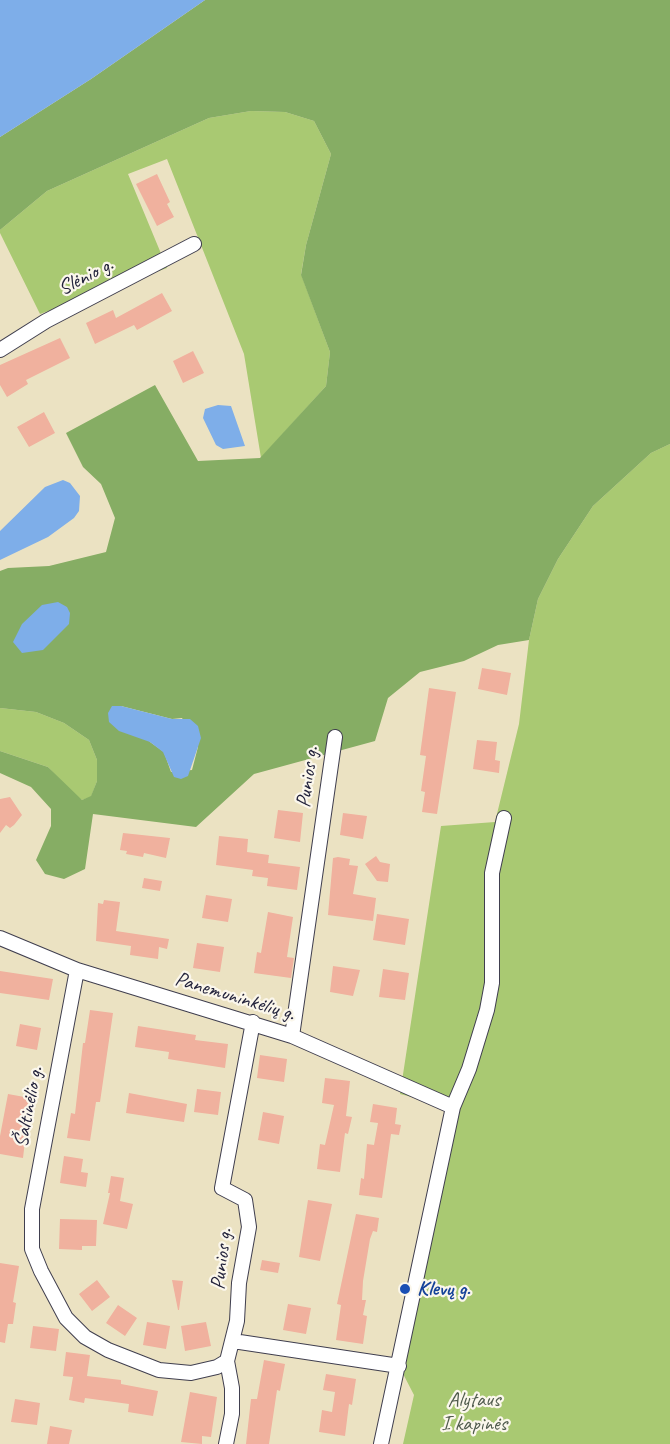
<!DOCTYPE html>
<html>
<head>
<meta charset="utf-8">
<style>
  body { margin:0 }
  canvas { display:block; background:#ebe2c2 }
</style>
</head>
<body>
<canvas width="670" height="1444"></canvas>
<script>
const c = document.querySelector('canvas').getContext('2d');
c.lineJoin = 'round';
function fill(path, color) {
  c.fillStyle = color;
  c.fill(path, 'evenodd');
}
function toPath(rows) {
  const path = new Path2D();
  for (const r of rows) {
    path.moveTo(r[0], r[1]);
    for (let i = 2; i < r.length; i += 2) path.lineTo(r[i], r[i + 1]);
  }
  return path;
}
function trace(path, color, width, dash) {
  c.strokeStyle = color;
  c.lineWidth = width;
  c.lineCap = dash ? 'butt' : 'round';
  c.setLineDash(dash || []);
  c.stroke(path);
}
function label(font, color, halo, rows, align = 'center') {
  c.font = font + ' Caveat,sans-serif';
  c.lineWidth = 4.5;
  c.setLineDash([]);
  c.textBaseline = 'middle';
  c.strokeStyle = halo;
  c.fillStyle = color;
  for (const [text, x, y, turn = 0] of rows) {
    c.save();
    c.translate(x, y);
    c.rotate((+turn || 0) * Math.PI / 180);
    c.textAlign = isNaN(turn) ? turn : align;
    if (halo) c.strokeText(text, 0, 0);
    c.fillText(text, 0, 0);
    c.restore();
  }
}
fill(toPath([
  [251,111,285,112,314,121,331,154,306,245,301,274,330,352,326,386,261,458,244,354,167,159,128,174,167,268,40,314,0,233,0,230,47,191,209,118],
  [670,444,670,1444,403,1444,414,1395,399,1366,452,1107,400,1094,441,826,495,822,519,724,529,640,538,599,558,559,593,506,651,453],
  [0,708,36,712,64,723,89,740,97,760,97,781,91,797,82,800,75,796,48,767,0,751]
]), '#a9c972');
fill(toPath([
  [205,0,670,0,670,444,651,453,593,506,558,559,538,599,529,640,498,645,464,661,420,672,388,698,375,741,254,774,196,827,93,814,85,869,64,879,45,874,36,860,51,826,51,809,31,787,0,773,0,751,48,767,82,800,91,796,97,781,97,760,89,740,64,723,36,712,0,708,0,571,8,568,49,566,106,552,115,518,101,484,83,467,66,433,155,385,198,461,260,458,326,386,330,352,301,275,306,245,331,154,314,121,285,112,251,111,209,118,47,191,0,230,0,137,91,79],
  [121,706,172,719,182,718,198,747,192,770,171,772,164,752,150,742]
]), '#86ad64');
fill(toPath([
  [0,0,205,0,91,79,0,137],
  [218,405,231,406,245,446,223,449,216,445,203,418,205,409],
  [63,480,70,483,80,496,79,511,74,518,48,537,0,560,0,531,45,487],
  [58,602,67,607,70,613,69,624,43,650,22,653,13,642,22,624,42,605],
  [112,706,121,706,172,719,190,719,198,726,201,738,188,776,181,779,174,777,163,752,150,742,119,731,109,722,108,713]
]), '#7eaee9');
fill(toPath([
  [157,174,170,202,167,204,174,217,157,226,136,184],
  [162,293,172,311,137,330,134,325,95,344,86,323,113,310,116,318],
  [60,338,70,358,26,380,28,384,7,397,0,385,0,365],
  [193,351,204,373,183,383,173,361],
  [44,412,55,433,29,447,17,427],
  [482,668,511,673,507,695,478,689],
  [429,688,456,692,437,814,422,812,425,792,421,791,426,756,420,755],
  [477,740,497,742,495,760,500,761,499,773,473,769],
  [10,797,22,815,14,825,10,828,6,825,0,833,0,799],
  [278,810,303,813,300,842,274,838],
  [343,813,367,816,363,839,340,835],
  [123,833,170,838,166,858,144,853,143,857,126,854,127,851,120,850],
  [219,836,248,839,247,852,269,855,268,863,300,867,297,890,267,886,268,878,252,876,253,870,216,865],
  [376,856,380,862,390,864,388,882,377,881,365,864],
  [338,857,350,859,349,865,358,866,353,894,376,898,373,921,328,915,333,858],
  [144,878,162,881,160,891,142,888],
  [206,895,232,899,228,922,202,918],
  [104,900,120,902,116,931,169,939,167,949,159,947,158,959,130,955,131,946,96,941,98,903,103,904],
  [268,912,293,917,287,957,294,958,291,978,254,973,257,952,261,953],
  [377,914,409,919,405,945,373,940],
  [197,943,224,947,220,972,193,968],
  [333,966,360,970,353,996,330,992],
  [383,969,409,973,405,1000,379,997],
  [0,971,53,979,49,1000,0,993],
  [90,1010,113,1013,100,1102,96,1102,90,1141,67,1138,71,1113,75,1114,83,1043,85,1043],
  [20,1024,41,1028,37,1050,16,1046],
  [138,1026,196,1035,195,1040,228,1044,225,1068,168,1059,169,1052,135,1047],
  [260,1055,287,1059,284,1082,257,1078],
  [325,1078,350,1081,346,1116,352,1117,348,1134,345,1133,340,1172,317,1169,320,1144,325,1145,334,1105,322,1103],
  [197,1089,221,1092,218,1115,194,1112],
  [129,1093,187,1104,184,1122,126,1113],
  [8,1094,30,1098,23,1158,0,1154,0,1136],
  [373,1104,397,1108,395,1124,401,1125,399,1135,391,1134,382,1198,359,1195,361,1178,364,1179,367,1144,374,1145,378,1123,370,1122],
  [263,1112,284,1116,279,1144,258,1140],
  [64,1156,83,1159,81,1172,88,1173,86,1187,60,1183],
  [111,1176,124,1178,120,1201,133,1204,127,1229,103,1224,110,1193,108,1193],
  [308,1200,332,1204,320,1261,299,1257],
  [356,1214,379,1218,377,1232,373,1231,370,1239,363,1281,362,1300,366,1300,363,1315,367,1316,363,1344,336,1340,341,1305,337,1304],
  [60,1219,97,1220,96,1246,82,1246,82,1250,59,1249],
  [262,1260,280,1263,278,1273,260,1270],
  [0,1263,19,1266,13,1302,16,1303,13,1324,8,1324,5,1343,0,1342],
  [97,1280,110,1297,92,1311,79,1294],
  [172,1280,183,1281,179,1310,178,1310],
  [288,1304,311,1308,306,1334,283,1330],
  [118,1305,137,1318,125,1336,106,1323],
  [147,1322,170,1326,166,1349,143,1345],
  [206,1322,211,1346,185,1351,181,1326],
  [33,1326,59,1329,56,1351,30,1348],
  [66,1352,90,1355,87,1376,121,1380,121,1384,158,1391,153,1416,128,1412,129,1404,85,1398,84,1403,69,1400,73,1377,63,1376],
  [264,1360,285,1364,280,1391,277,1390,269,1444,246,1444,251,1399,257,1399],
  [326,1374,356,1379,352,1405,349,1404,345,1436,319,1432,322,1410,332,1412,335,1392,323,1390],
  [190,1392,217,1397,211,1437,202,1436,202,1444,181,1442],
  [15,1399,40,1403,37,1425,11,1422],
  [50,1426,72,1430,69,1444,47,1444]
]), '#f0b19e');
const street = toPath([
  [0,350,46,321,194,244],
  [0,938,77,970,292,1036,453,1107],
  [77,970,32,1209,32,1249,41,1271,66,1318,85,1337,108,1350,159,1370,191,1373,217,1367,227,1361],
  [292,1036,335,737],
  [233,1341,399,1366],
  [226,1444,232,1414,232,1388,227,1361,237,1321,239,1283,249,1227,245,1200,222,1188,253,1022],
  [381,1444,453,1107,469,1069,487,1010,492,983,492,873,504,818]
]);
trace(street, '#403f4f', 16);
trace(street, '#fff', 14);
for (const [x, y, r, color] of [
  [405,1289,6,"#1a4fb4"]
]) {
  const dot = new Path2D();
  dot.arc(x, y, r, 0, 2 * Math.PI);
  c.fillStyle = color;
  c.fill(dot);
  trace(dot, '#fbf7ec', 2);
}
label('21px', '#22223b', '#fbf7ec', [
  ["Slėnio g.",86,277,-27],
  ["Punios g.",308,777,-82],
  ["Panemuninkėlių g.",235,997,17],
  ["Šaltinėlio g.",29,1107,-79],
  ["Punios g.",222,1259,-83]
]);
label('bold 21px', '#164399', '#fbf7ec', [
  ["Klevų g.",417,1289]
], 'left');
label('21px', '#515c4e', '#fbf7ec', [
  ["Alytaus",474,1400],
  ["I kapinės",474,1424]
]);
</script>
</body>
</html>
